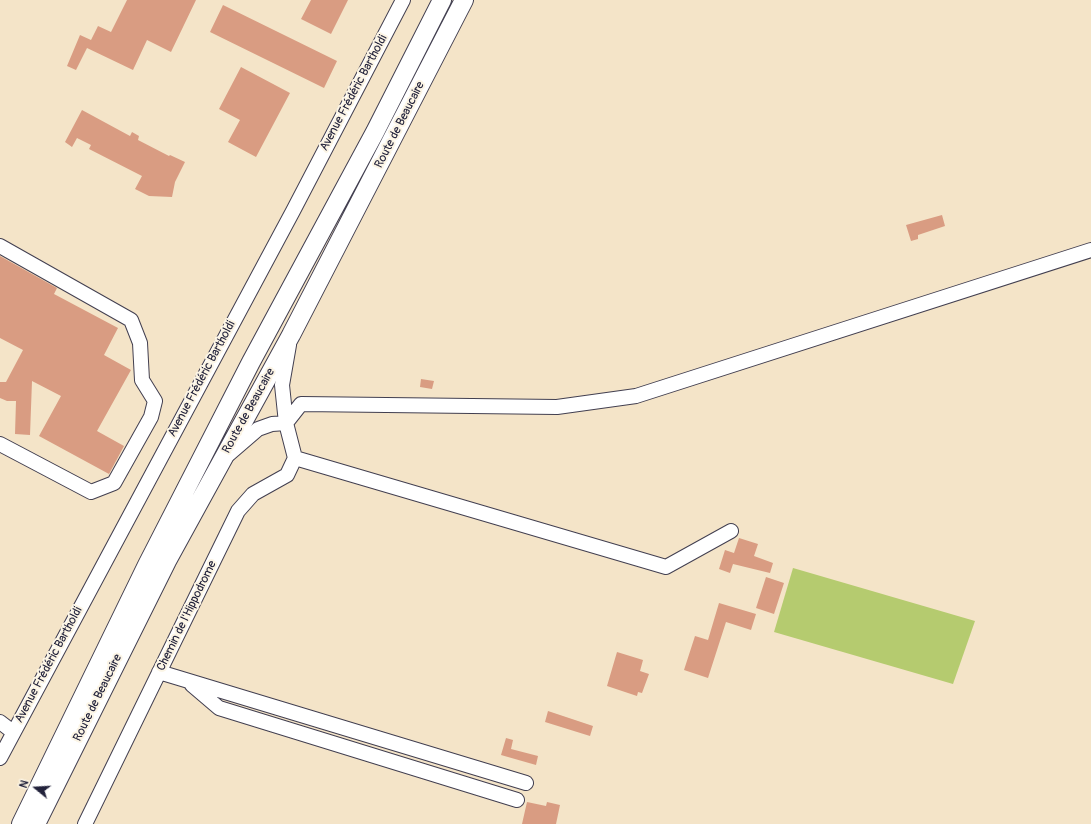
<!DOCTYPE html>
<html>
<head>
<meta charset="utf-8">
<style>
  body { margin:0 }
  #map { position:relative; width:1091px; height:824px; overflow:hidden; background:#f4e4c8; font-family:Pangolin,sans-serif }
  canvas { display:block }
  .north { position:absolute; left:16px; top:768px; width:40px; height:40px; -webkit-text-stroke:3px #fcf5e5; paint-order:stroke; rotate:288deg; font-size:11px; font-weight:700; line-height:16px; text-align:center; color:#22223b }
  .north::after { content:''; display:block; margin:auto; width:14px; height:18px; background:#22223b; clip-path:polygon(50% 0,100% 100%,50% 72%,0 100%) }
</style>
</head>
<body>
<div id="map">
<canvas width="1091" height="824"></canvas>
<div class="north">N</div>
</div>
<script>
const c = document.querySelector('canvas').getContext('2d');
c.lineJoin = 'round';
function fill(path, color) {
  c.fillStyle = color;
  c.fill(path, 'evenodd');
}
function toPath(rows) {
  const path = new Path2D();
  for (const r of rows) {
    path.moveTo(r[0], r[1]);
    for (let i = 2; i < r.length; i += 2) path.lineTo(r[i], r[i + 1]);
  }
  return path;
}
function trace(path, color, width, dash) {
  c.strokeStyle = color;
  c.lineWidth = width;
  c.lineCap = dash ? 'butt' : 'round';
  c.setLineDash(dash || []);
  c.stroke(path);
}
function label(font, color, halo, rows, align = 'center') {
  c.font = font + ' Pangolin,sans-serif';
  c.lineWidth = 4;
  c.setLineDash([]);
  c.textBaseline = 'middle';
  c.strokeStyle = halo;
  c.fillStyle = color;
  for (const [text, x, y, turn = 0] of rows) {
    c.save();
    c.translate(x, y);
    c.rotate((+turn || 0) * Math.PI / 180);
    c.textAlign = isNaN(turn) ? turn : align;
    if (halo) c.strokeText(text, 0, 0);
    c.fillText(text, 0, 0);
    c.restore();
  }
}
fill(toPath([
  [793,568,975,621,953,684,774,632]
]), '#b5cb6f');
fill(toPath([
  [127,0,196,0,171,52,147,40,133,70,87,48,76,70,67,66,80,35,91,40,98,26,111,32],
  [311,0,348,0,331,34,301,19],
  [223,5,337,61,324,88,210,32],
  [241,67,290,93,256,157,228,142,240,120,219,109],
  [82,110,130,136,132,132,139,136,138,140,169,156,170,155,185,162,175,182,172,197,149,196,135,189,142,176,89,149,91,145,77,138,72,147,65,142],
  [942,215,945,226,918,235,918,239,911,241,906,225],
  [0,256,57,288,54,294,118,328,104,355,131,370,97,431,124,446,109,474,39,436,61,396,32,381,30,435,15,434,16,401,7,401,0,398,0,382,6,382,23,350,0,338],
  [421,379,434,381,432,389,420,387],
  [739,538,758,544,754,556,773,563,770,573,733,564,730,573,719,569,725,550,734,553],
  [766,577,784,583,774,614,756,608],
  [719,603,756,614,751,630,726,622,708,678,684,670,695,636,708,640],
  [617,652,643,660,640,671,649,674,642,693,638,692,637,696,607,686],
  [548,711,593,726,590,736,545,722],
  [506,738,513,740,511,749,538,756,536,765,501,755],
  [527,802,546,806,547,802,560,805,556,824,522,824]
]), '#d99c82');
const minor = toPath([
  [0,246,131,320,140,343,142,380,155,401,151,417,114,483,91,492,0,444],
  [286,423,301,404,557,407,636,396,1091,250],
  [229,454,258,429,272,424,286,423],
  [295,458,666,567,731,531],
  [159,672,526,783],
  [192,685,219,708,517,800],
  [0,722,13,732],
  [0,758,293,211,403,0],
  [85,824,238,511,253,494,287,475,295,458,286,423,282,385,289,345]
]);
const major = toPath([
  [21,824,147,565,251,362,375,132,442,0],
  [36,824,167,561,291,335,464,0]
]);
trace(minor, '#423f50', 16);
trace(major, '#423f50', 20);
trace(minor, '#fff', 14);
trace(major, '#fff', 18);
label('12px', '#22223b', '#fcf5e5', [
  ["Avenue Frédéric Bartholdi",354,93,-62],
  ["Route de Beaucaire",400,125,-63],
  ["Avenue Frédéric Bartholdi",202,379,-62],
  ["Route de Beaucaire",249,411,-61],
  ["Chemin de l'Hippodrome",187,616,-64],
  ["Avenue Frédéric Bartholdi",49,665,-62],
  ["Route de Beaucaire",98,698,-64]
]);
</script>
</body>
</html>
